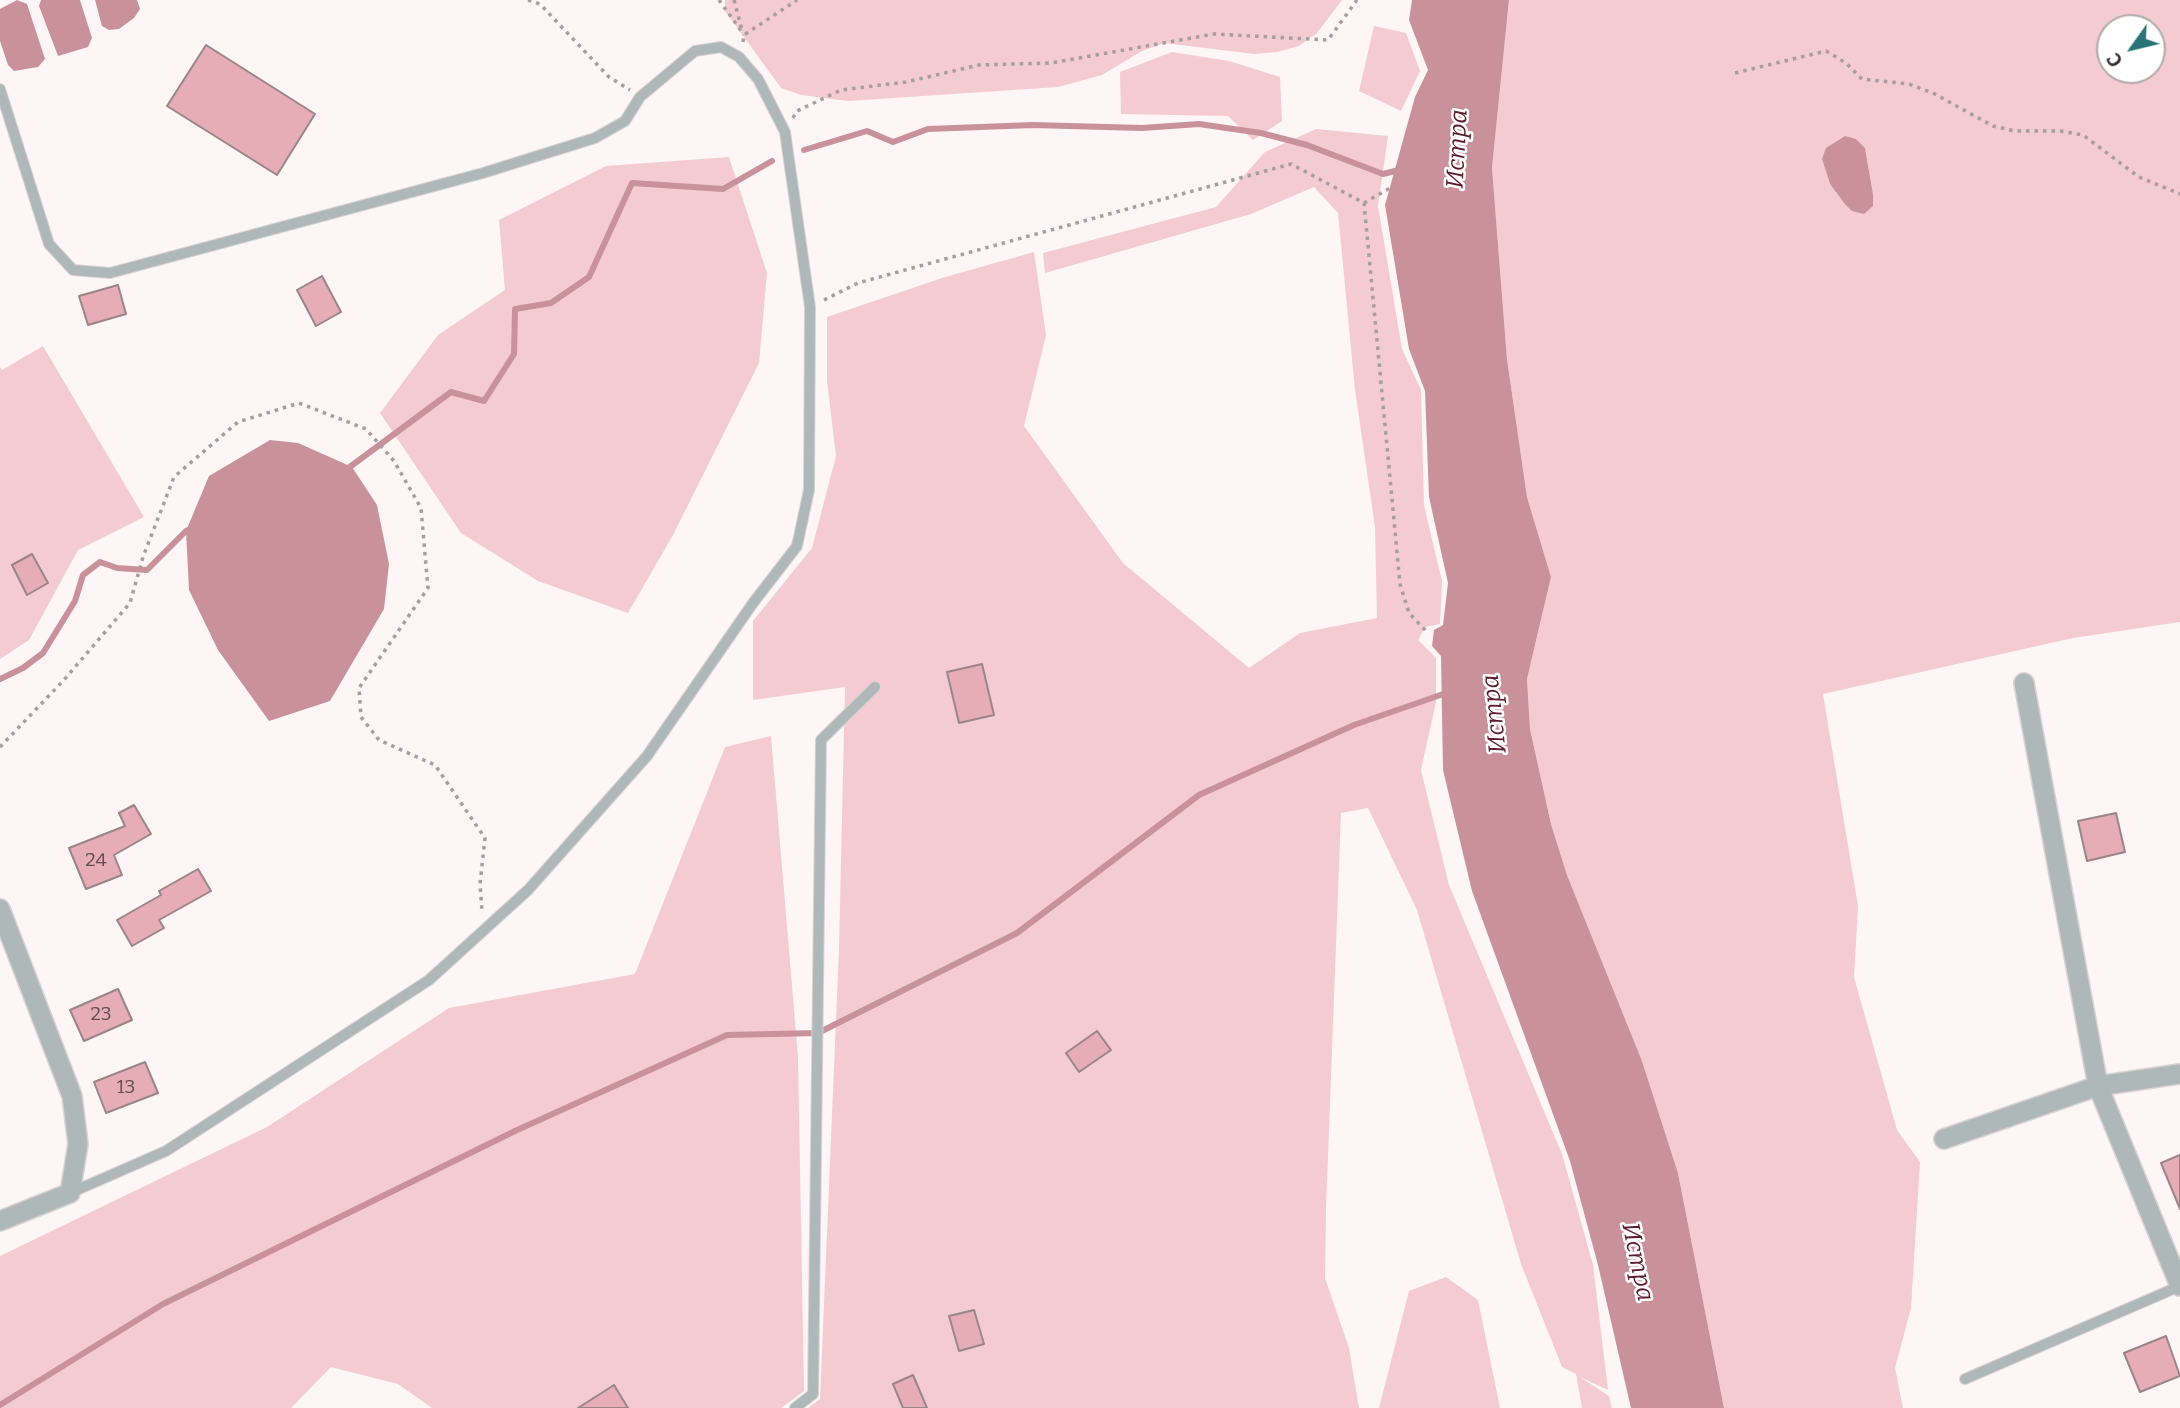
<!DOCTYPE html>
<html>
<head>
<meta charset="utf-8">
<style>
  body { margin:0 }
  #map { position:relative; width:2180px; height:1408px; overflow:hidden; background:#fef5f6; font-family:Bitter,serif }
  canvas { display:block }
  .north { position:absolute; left:2096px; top:14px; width:70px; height:70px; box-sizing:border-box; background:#fff; border:2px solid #aeabab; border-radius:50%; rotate:236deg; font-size:19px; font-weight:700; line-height:28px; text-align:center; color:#352d2e }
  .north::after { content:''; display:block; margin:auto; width:24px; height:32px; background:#2a7477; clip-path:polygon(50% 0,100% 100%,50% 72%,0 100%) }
</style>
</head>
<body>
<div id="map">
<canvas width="2180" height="1408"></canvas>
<div class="north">С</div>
</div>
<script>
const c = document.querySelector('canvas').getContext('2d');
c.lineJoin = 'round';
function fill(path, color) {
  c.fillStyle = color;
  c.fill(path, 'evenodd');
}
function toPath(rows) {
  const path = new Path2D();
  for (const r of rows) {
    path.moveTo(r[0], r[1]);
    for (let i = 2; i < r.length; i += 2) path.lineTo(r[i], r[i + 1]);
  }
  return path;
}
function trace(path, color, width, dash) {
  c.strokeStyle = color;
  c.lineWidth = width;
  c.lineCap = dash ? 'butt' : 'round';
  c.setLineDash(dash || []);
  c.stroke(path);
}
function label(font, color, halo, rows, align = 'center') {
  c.font = font + ' Bitter,serif';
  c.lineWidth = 5;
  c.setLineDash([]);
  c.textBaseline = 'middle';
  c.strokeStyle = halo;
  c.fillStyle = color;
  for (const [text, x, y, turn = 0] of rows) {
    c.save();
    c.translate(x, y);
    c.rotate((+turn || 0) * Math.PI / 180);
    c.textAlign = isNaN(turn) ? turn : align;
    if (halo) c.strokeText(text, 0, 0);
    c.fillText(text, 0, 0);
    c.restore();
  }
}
fill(toPath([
  [725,0,1342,0,1317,33,1299,46,1277,52,1254,54,1164,43,1142,51,1102,75,1058,87,848,101,801,95,781,88,725,11],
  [1509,0,2180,0,2180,622,2073,638,1823,694,1858,906,1854,977,1897,1130,1920,1162,1911,1308,1895,1368,1903,1408,1724,1408,1678,1173,1642,1061,1567,875,1551,824,1530,729,1527,679,1551,577,1527,497,1507,359,1492,168],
  [2110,28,2152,28,2152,70,2110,70],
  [1865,148,1873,194,1844,203,1830,184,1822,159],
  [1374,26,1406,33,1420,71,1401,111,1359,91],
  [1172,52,1229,61,1280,77,1282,121,1253,140,1228,116,1121,114,1120,72],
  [1316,129,1388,136,1378,206,1402,349,1421,390,1424,506,1442,581,1440,624,1425,627,1418,640,1436,658,1436,702,1421,770,1449,885,1562,1154,1593,1265,1608,1390,1580,1377,1609,1396,1612,1408,1582,1408,1576,1374,1562,1367,1521,1264,1417,910,1368,808,1341,813,1326,1209,1325,1278,1349,1348,1359,1408,808,1408,820,1399,839,949,845,687,753,700,753,621,812,548,836,456,827,381,827,317,942,278,1034,252,1046,335,1024,426,1123,563,1249,668,1300,633,1377,618,1375,527,1355,390,1338,213,1314,187,1251,214,1045,273,1043,253,1216,207,1265,152],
  [729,157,767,273,759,363,673,535,628,613,538,581,461,533,380,413,438,335,505,290,499,220,606,166],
  [43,346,144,517,78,550,29,640,0,659,0,367,2,370],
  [771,736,798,1057,804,1391,781,1408,432,1408,398,1384,331,1367,291,1408,0,1408,0,1256,267,1127,449,1008,635,974,725,747],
  [1446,1277,1478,1300,1500,1408,1379,1408,1409,1291]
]), '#f4cbd1');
fill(toPath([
  [17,0,27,4,45,59,38,67,14,71,8,65,0,41,0,9],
  [41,0,80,0,92,38,88,47,58,56,39,6],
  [95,0,137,0,140,9,134,18,119,29,109,30,102,26],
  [1412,0,1509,0,1492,168,1507,359,1527,497,1551,577,1527,679,1530,729,1551,824,1567,875,1642,1061,1678,1173,1724,1408,1631,1408,1598,1265,1570,1161,1472,891,1443,770,1441,656,1432,646,1434,630,1443,625,1448,583,1429,497,1425,391,1409,349,1385,205,1415,97,1428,70,1409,20],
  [1845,136,1856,139,1865,148,1873,194,1873,206,1864,214,1852,211,1844,203,1830,184,1822,159,1826,148],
  [270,440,298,443,352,467,377,505,389,564,384,609,330,701,269,721,218,650,189,590,186,531,209,476]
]), '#c9919a');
trace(toPath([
  [804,150,867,131,893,142,928,129,1033,125,1142,128,1199,124,1261,133,1307,145,1383,174,1399,170],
  [347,469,451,392,484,401,514,354,515,309,551,303,589,277,632,183,723,189,772,161],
  [0,679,23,668,43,653,75,601,83,575,100,562,117,568,147,570,186,531,193,528],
  [0,1405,163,1304,515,1131,727,1035,818,1033,1017,933,1199,795,1354,725,1449,692]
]), '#c9919a', 6);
const building = toPath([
  [206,45,315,114,277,175,167,106,206,45],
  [322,276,341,312,316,326,297,290,322,276],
  [118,285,126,314,88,325,79,296,118,285],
  [32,554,48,583,27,595,12,565,32,554],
  [982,664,994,715,959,723,947,672,982,664],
  [134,805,151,834,114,855,122,875,86,889,69,848,125,826,119,813,134,805],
  [2116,813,2125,852,2087,861,2078,821,2116,813],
  [198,869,211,891,159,920,164,928,132,946,117,920,161,895,159,891,198,869],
  [118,989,132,1020,84,1041,70,1010,118,989],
  [1097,1031,1111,1050,1079,1072,1066,1053,1097,1031],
  [145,1062,158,1093,106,1113,94,1082,145,1062],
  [2180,1155,2180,1209,2161,1163,2180,1155],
  [974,1310,984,1344,959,1351,949,1316,974,1310],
  [2166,1336,2180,1376,2140,1392,2124,1353,2166,1336],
  [913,1375,927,1408,903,1408,893,1384,913,1375],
  [614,1385,628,1408,578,1408,614,1385]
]);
fill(building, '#e7adb6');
trace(building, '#9a8588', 2);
const service = toPath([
  [0,89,49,244,73,270,110,273,483,173,595,138,625,121,640,97,695,51,721,47,739,57,758,79,785,132,810,307,809,490,797,546,753,603,647,756,528,890,429,980,166,1151,70,1193],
  [1965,1379,2180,1286],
  [795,1408,813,1394,821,740,875,687]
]);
const minor = toPath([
  [2024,683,2098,1086,2180,1286],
  [0,909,72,1096,78,1144,70,1193,0,1221],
  [1944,1139,2098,1086,2180,1074]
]);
trace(service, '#dad1d2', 12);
trace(minor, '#dad1d2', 22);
trace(toPath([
  [528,0,540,4,609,77,630,90],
  [719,0,744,35],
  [734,0,742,30],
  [743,42,744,35,797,0],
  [1735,73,1826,51,1846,63,1862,79,1909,84,1933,93,1993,126,2015,131,2060,131,2083,135,2139,177,2180,194],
  [793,118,797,111,841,90,906,82,979,65,1051,63,1214,34,1328,40,1357,0],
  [1364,203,1390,188],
  [824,300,858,283,1291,164,1364,203,1400,584,1409,613,1428,633],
  [0,747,63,681,130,603,143,557,174,477,238,422,299,403,366,429,394,461,421,508,428,588,359,688,361,717,379,740,435,765,485,838,480,884,482,911]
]), '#a69e9f', 3.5, [3.5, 5]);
trace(service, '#aeb8b8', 10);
trace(minor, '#aeb8b8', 19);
label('19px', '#624d50', null, [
  ["24",96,861],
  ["23",101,1015],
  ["13",126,1088]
]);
label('italic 24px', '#5e1b2c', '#fff', [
  ["Истра",1458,149,-87],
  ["Истра",1495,714,-96],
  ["Истра",1637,1262,78]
]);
</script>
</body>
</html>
